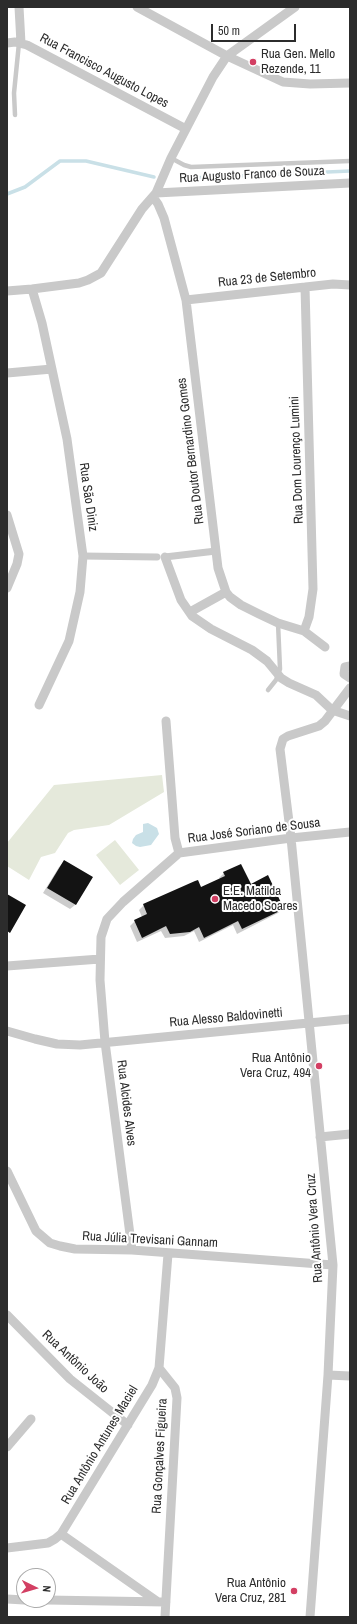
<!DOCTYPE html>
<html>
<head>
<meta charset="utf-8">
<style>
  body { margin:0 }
  #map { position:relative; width:357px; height:1624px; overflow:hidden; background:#fff; font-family:"Archivo Narrow",sans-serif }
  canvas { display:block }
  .frame { position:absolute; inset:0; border:8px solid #2c2c2c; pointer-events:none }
  .north { position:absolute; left:16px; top:1568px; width:40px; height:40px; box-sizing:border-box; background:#fff; border:1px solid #ababab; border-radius:50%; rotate:95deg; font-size:11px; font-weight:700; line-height:16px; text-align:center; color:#2c2c2c }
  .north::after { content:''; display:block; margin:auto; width:14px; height:18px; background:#d33f63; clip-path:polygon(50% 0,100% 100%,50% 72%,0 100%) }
  .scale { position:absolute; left:211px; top:24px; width:85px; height:18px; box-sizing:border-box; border:2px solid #2c2c2c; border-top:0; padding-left:5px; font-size:12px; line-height:14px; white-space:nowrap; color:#2c2c2c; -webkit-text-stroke:3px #fff; paint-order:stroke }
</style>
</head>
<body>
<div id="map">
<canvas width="357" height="1624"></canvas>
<div class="frame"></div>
<div class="north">N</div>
<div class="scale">50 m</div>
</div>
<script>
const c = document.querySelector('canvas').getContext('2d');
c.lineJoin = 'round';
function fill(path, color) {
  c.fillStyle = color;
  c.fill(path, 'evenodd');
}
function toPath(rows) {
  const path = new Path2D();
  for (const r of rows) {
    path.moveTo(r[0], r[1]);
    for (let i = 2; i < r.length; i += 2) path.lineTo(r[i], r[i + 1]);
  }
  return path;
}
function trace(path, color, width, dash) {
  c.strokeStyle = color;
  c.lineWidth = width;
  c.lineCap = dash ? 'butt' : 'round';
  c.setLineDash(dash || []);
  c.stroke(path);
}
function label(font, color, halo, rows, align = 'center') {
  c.font = font + ' "Archivo Narrow",sans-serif';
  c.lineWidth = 4;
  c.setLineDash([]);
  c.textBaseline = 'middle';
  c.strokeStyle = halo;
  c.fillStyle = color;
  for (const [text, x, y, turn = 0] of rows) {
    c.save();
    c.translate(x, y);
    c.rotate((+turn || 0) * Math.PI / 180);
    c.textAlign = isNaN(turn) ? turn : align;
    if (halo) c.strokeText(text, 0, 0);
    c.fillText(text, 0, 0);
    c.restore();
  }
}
fill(toPath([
  [162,775,164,792,109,825,74,830,68,833,55,853,41,857,29,880,7,866,7,843,54,785],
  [115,840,139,870,120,885,96,855]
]), '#e5e9db');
fill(toPath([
  [148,823,157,828,159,834,151,845,140,847,136,846,132,843,133,839,136,835,143,832,143,824]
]), '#c9e0e7');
fill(toPath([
  [64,862,75,905,70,909,43,893,59,867],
  [224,873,250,885,283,909,278,913,237,934,233,925,199,942,194,931,184,936,165,938,161,931,137,942,130,926,135,921,142,917,139,910,144,905,201,889,220,879,219,878]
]), '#0003');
trace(toPath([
  [190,178,350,171],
  [7,194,25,187,60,161,86,161,154,177]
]), '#c9e0e7', 3.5);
fill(toPath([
  [64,860,93,877,76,905,47,888],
  [241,864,251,884,268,875,284,909,242,929,238,921,204,938,199,927,190,932,170,934,166,926,142,938,134,920,147,914,143,904,195,881,198,880,201,887,225,876,223,872],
  [7,894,26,905,10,933,7,931]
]), '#131313');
trace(toPath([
  [15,115,14,93,19,43],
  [171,158,184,165,191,167,350,161],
  [268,690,276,680,280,669,278,623]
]), '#c9c9c9', 4.5);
trace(toPath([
  [83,556,157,557],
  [165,557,216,551]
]), '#c9c9c9', 7);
trace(toPath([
  [19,7,21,43],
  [137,7,227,56,283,82,310,84,350,83],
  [7,43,15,42,27,45,186,129],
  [156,193,350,183],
  [153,197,158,204,164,218,186,300,218,568,226,592,230,597,241,605,259,614,278,623,304,631,325,647],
  [32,289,42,323,67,439,83,556,80,592,69,641,39,705],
  [7,291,32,289,79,283,88,280,101,273,142,209,156,193,171,158,213,77,227,56,295,7],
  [186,300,333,284,350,285],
  [7,373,52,369],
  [7,515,19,554,17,564,7,588],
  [165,557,181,600,192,616,211,629,252,650,267,661,281,678,289,683,316,695,332,710,350,716],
  [190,612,226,592],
  [304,631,309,617,313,589,305,287],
  [350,666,345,667,344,674,350,678],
  [166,721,175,838,179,853],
  [7,966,100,959],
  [7,1031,35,1039,57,1044,80,1045,350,1019],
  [320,1137,350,1134],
  [7,1171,36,1231,50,1243,60,1246,75,1249,132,1250,333,1265],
  [132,1250,105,1042,100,980,101,937,107,919,123,902,179,853,291,838,350,832],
  [7,1315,70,1379,128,1425],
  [159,1368,175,1388,177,1398,165,1617],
  [328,1375,350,1376],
  [7,1447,31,1419],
  [61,1534,158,1602],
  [7,1548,48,1543,55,1539,61,1534,152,1385,159,1368,168,1254],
  [7,1599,24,1600],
  [47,1600,166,1602],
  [310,1617,328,1375,333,1265,291,838,280,749,283,739,288,736,319,726,325,721,350,688]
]), '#c9c9c9', 9);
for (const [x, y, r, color] of [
  [253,62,4,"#d33f63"],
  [215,899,4,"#d33f63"],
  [319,1066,4,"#d33f63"],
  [294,1591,4,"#d33f63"]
]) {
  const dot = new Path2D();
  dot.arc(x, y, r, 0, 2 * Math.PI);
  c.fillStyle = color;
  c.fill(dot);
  trace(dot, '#fff', 1.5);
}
label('13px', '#2c2c2c', '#fff', [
  ["Rua Gen. Mello",261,55],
  ["Rezende, 11",261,70],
  ["E.E. Matilda",223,892],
  ["Macedo Soares",223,907],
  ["Rua Antônio",311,1059,"right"],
  ["Vera Cruz, 494",311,1074,"right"],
  ["Rua Antônio",286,1584,"right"],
  ["Vera Cruz, 281",286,1599,"right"]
], 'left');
label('13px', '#2c2c2c', '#fff', [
  ["Rua Francisco Augusto Lopes",104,71,28],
  ["Rua Augusto Franco de Souza",252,175,-3],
  ["Rua 23 de Setembro",267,278,-6],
  ["Rua Doutor Bernardino Gomes",191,451,-97],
  ["Rua Dom Lourenço Lumini",297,460,-92],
  ["Rua São Diniz",88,497,82],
  ["Rua José Soriano de Sousa",254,831,-7],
  ["Rua Alesso Baldovinetti",226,1018,-5],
  ["Rua Alcides Alves",126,1103,83],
  ["Rua Antônio Vera Cruz",315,1228,-94],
  ["Rua Júlia Trevisani Gannam",150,1240,3],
  ["Rua Antônio João",75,1362,43],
  ["Rua Antônio Antunes Maciel",100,1445,-59],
  ["Rua Gonçalves Figueira",160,1456,-87]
]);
</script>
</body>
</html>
